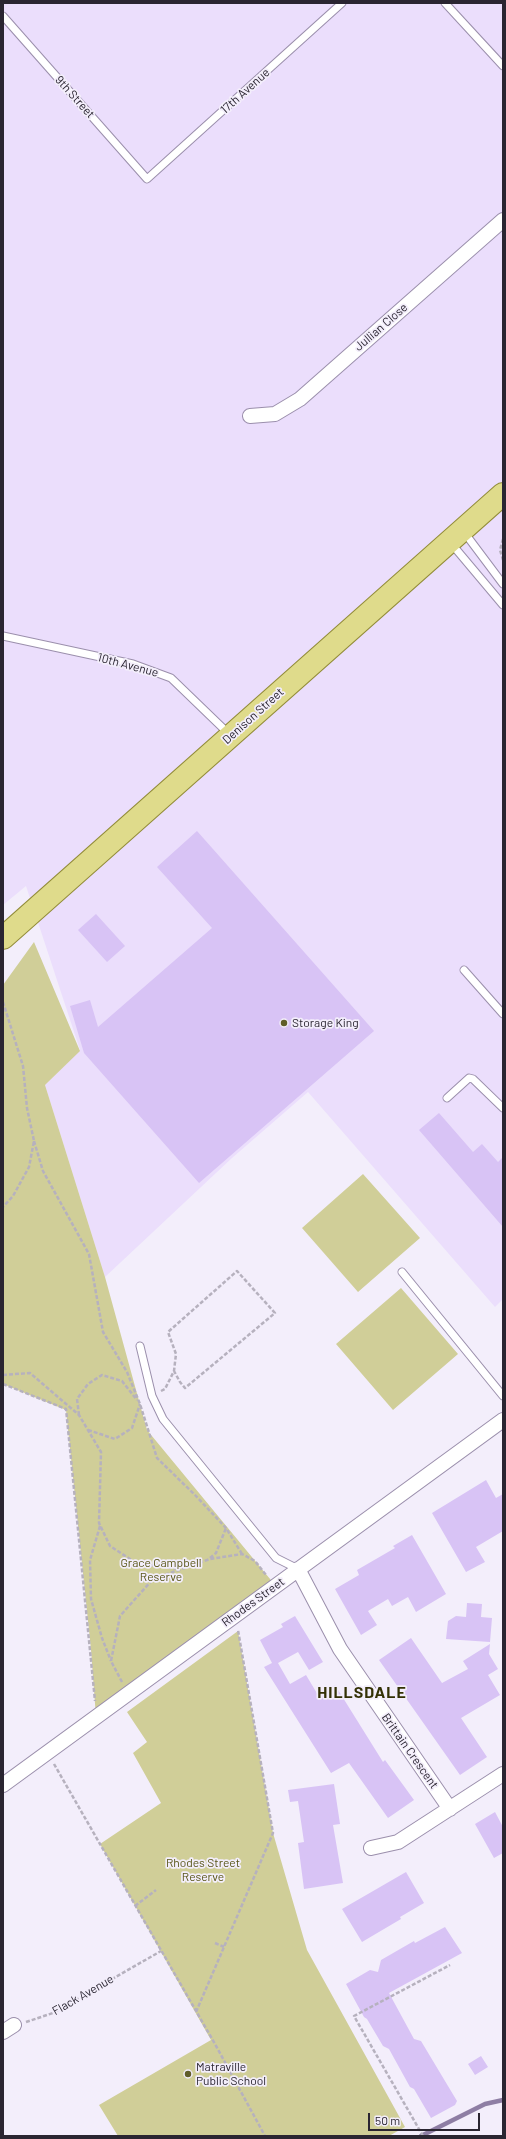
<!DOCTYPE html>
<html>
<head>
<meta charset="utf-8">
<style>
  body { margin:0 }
  #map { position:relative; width:506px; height:2139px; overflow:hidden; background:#f3eefb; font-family:Barlow,sans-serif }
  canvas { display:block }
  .frame { position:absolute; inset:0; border:4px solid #2a2531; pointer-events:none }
  .scale { position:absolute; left:368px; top:2113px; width:112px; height:18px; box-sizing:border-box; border:2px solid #2a2531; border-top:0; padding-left:5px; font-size:12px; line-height:14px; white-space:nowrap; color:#2a2531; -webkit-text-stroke:3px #f3eefb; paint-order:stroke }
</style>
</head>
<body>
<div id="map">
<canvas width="506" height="2139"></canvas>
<div class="frame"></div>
<div class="scale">50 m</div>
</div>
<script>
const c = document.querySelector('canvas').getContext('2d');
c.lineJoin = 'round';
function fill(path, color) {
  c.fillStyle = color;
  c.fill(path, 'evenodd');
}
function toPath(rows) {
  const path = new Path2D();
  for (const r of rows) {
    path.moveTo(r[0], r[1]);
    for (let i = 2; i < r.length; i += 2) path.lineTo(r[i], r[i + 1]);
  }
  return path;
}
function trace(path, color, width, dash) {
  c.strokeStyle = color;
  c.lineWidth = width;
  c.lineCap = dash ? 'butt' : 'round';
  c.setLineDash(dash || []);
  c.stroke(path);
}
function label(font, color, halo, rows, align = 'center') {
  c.font = font + ' Barlow,sans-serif';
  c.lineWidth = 3.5;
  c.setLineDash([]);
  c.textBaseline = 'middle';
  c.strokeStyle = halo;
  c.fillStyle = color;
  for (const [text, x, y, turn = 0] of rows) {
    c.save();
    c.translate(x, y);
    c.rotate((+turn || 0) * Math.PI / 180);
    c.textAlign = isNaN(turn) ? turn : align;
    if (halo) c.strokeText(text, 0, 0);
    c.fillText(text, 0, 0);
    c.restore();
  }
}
fill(toPath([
  [3,3,503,3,503,1299,495,1307,308,1092,232,1158,105,1277,45,1085,80,1050,26,886,3,905]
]), '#ebdefc');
fill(toPath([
  [34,942,80,1051,45,1085,105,1277,147,1430,275,1585,96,1717,91,1650,66,1410,3,1384,3,985],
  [363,1174,420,1238,358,1292,302,1228],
  [401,1288,458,1354,393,1410,336,1344],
  [238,1631,273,1833,307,1950,405,2127,389,2136,118,2136,99,2105,211,2040,100,1844,161,1803,133,1753,147,1742,127,1712]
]), '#d0ce98');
trace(toPath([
  [421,2136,485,2104,503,2100]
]), '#8e7ea4', 4.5);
fill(toPath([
  [197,831,374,1031,199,1183,84,1053,70,1006,90,1000,98,1027,212,928,157,867],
  [96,914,125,946,107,962,78,930],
  [439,1113,473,1152,482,1144,498,1162,503,1157,503,1227,419,1130],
  [486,1480,496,1498,503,1494,503,1531,476,1547,485,1562,466,1572,432,1513],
  [412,1535,446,1594,416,1612,408,1597,392,1606,388,1599,368,1611,377,1625,361,1635,335,1589,359,1575,357,1570,395,1548,393,1546],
  [467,1603,482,1604,481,1617,492,1618,490,1642,446,1639,448,1621,456,1616,466,1617],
  [295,1616,323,1662,309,1670,298,1652,278,1663,290,1684,306,1675,318,1695,335,1685,383,1762,385,1760,414,1800,388,1818,349,1763,331,1773,264,1667,272,1663,260,1640,283,1627,281,1624],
  [411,1638,442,1683,468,1669,463,1661,490,1644,489,1654,498,1669,488,1675,500,1695,461,1718,487,1757,460,1775,379,1660],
  [334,1784,340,1824,333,1825,343,1883,304,1889,298,1843,304,1842,298,1801,290,1802,288,1790],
  [495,1812,503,1827,503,1853,494,1858,475,1824],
  [406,1872,424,1903,400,1917,401,1919,362,1942,342,1909],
  [445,1927,462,1953,389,1993,414,2039,421,2041,457,2101,455,2105,431,2118,414,2089,410,2087,389,2049,383,2046,367,2019,364,2017,346,1984,370,1970,378,1972,381,1960,414,1941,415,1943],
  [481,2056,488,2067,475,2075,468,2064]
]), '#d8c3f5');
const lane = toPath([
  [445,3,503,66],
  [3,16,147,179,342,3],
  [464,532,503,584],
  [450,542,503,605],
  [3,636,133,664,171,678,229,734],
  [464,970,503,1014],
  [447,1098,469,1078,473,1079,503,1108],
  [402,1272,503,1396],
  [140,1346,152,1396,163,1419,276,1558,298,1569]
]);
const street = toPath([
  [250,416,275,414,300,399,503,220],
  [298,1569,340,1649,450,1809],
  [3,1785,503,1420],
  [371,1848,398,1842,503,1774],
  [3,2032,14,2025]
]);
const primary = toPath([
  [3,938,503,494]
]);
trace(lane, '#9b8fac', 9);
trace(street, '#9b8fac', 16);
trace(primary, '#928c39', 24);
trace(toPath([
  [503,539,500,550,503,560],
  [3,1002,23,1066,27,1108,34,1141,29,1167,13,1196,3,1207],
  [34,1141,43,1171,89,1254,103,1332,127,1372,140,1404,157,1458,195,1495,226,1528,242,1554],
  [3,1375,30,1373,79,1415,101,1452,99,1523,110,1546,136,1563,179,1569],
  [3,1384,66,1409,95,1701],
  [161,1391,165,1389,174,1371,180,1382,185,1388,275,1313,237,1271,168,1332,176,1354,174,1371],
  [79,1415,77,1399,88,1384,102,1375,122,1381,137,1400],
  [88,1430,115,1439,132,1428,140,1404],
  [100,1526,90,1560,91,1599,102,1638,111,1661],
  [210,1558,216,1553,226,1528],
  [122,1682,111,1661,120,1616,153,1579,210,1559,242,1554,255,1561,266,1575],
  [54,1764,215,2044,265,2136],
  [135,1906,156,1890],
  [215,1943,224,1947],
  [196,2012,273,1833,238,1630],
  [26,2022,53,2013,161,1951],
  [423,2136,354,2016,450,1965]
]), '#b6b1be', 2.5, [4, 2]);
trace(lane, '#fff', 7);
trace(street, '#fff', 14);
trace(primary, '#dfdb8b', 22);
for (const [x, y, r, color] of [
  [284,1023,4,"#605d2a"],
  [188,2074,4,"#605d2a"]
]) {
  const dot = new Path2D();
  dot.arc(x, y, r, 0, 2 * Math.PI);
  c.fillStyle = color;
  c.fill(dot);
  trace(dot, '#f3eefb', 1.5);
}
label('12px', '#2a2531', '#f3eefb', [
  ["17th Avenue",245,91,-42],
  ["9th Street",75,97,48],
  ["Jullian Close",381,327,-41],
  ["10th Avenue",128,665,15],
  ["Denison Street",253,716,-42],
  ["Rhodes Street",253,1602,-36],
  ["Brittain Crescent",410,1751,55],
  ["Flack Avenue",83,1995,-30]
]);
label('12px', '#2a2531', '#f3eefb', [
  ["Storage King",292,1023],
  ["Matraville",196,2067],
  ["Public School",196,2081]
], 'left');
label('12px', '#595618', '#f3eefb', [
  ["Grace Campbell",161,1563],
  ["Reserve",161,1577],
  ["Rhodes Street",203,1863],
  ["Reserve",203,1877]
]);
c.letterSpacing = '1px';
label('bold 16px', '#333105', '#f3eefb', [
  ["HILLSDALE",362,1693]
]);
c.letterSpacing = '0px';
</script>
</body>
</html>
